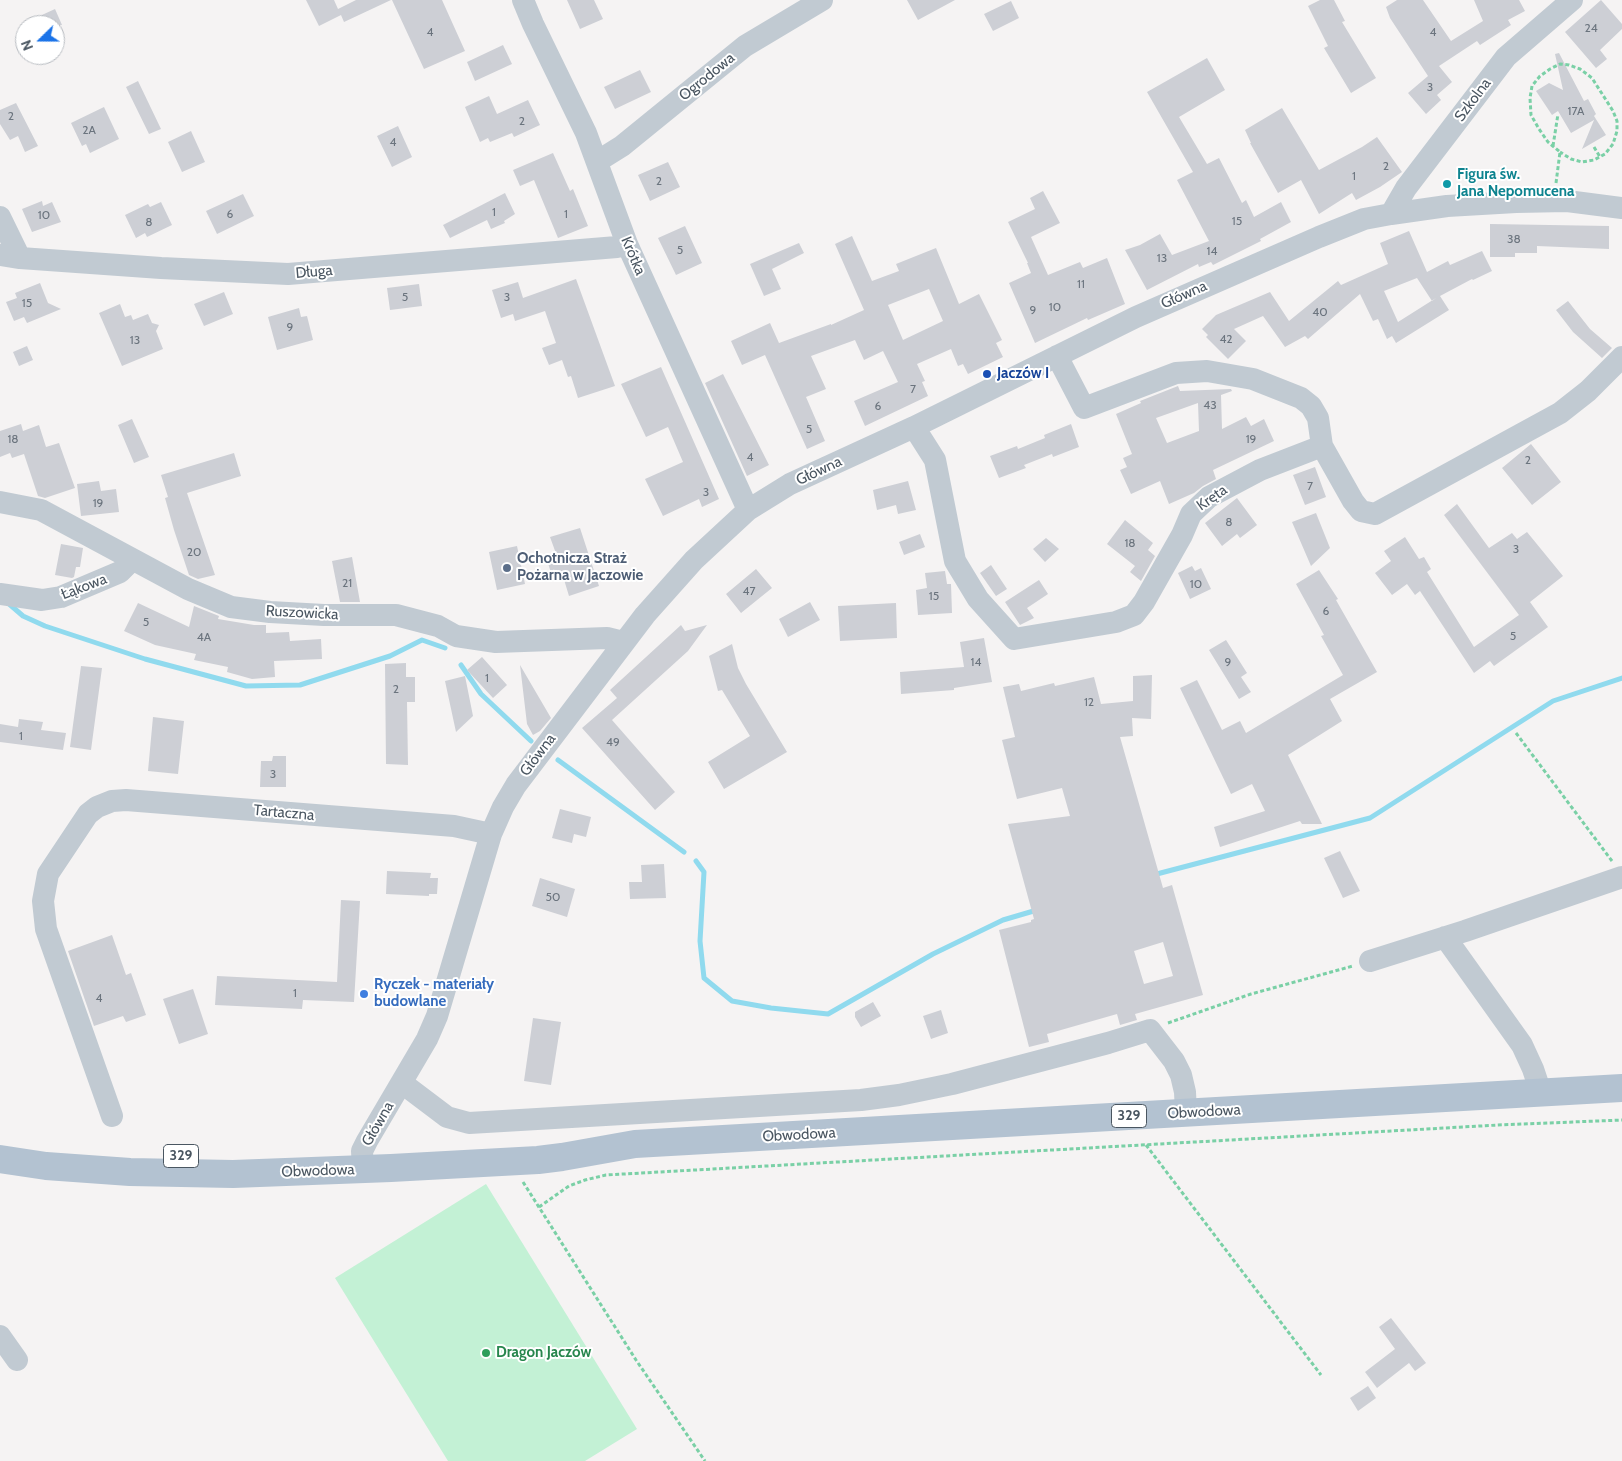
<!DOCTYPE html>
<html>
<head>
<meta charset="utf-8">
<style>
  body { margin:0 }
  #map { position:relative; width:1622px; height:1461px; overflow:hidden; background:#f5f3f3; font-family:Cabin,sans-serif }
  canvas { display:block }
  .north { position:absolute; left:15px; top:15px; width:50px; height:50px; box-sizing:border-box; background:#fff; border:1px solid #b7bbc0; border-radius:50%; rotate:248deg; font-size:14px; font-weight:700; line-height:20px; text-align:center; color:#4a5661 }
  .north::after { content:''; display:block; margin:auto; width:18px; height:22px; background:#1a73e8; clip-path:polygon(50% 0,100% 100%,50% 72%,0 100%) }
</style>
</head>
<body>
<div id="map">
<canvas width="1622" height="1461"></canvas>
<div class="north">N</div>
</div>
<script>
const c = document.querySelector('canvas').getContext('2d');
c.lineJoin = 'round';
function fill(path, color) {
  c.fillStyle = color;
  c.fill(path, 'evenodd');
}
function toPath(rows) {
  const path = new Path2D();
  for (const r of rows) {
    path.moveTo(r[0], r[1]);
    for (let i = 2; i < r.length; i += 2) path.lineTo(r[i], r[i + 1]);
  }
  return path;
}
function trace(path, color, width, dash) {
  c.strokeStyle = color;
  c.lineWidth = width;
  c.lineCap = dash ? 'butt' : 'round';
  c.setLineDash(dash || []);
  c.stroke(path);
}
function label(font, color, halo, rows, align = 'center') {
  c.font = font + ' Cabin,sans-serif';
  c.lineWidth = 4;
  c.setLineDash([]);
  c.textBaseline = 'middle';
  c.strokeStyle = halo;
  c.fillStyle = color;
  for (const [text, x, y, turn = 0] of rows) {
    c.save();
    c.translate(x, y);
    c.rotate((+turn || 0) * Math.PI / 180);
    c.textAlign = isNaN(turn) ? turn : align;
    if (halo) c.strokeText(text, 0, 0);
    c.fillText(text, 0, 0);
    c.restore();
  }
}
fill(toPath([
  [486,1184,637,1429,585,1461,448,1461,335,1278]
]), '#c3f1d5');
trace(toPath([
  [8,603,23,616,45,626,145,659,246,686,300,685,390,656,422,640,445,648],
  [461,665,481,694,531,741],
  [558,760,684,852],
  [696,861,704,872,700,941,704,978,732,1001,771,1008,828,1014,933,954,1003,920,1037,910],
  [1153,875,1370,818,1553,701,1622,678]
]), '#90daee', 5);
fill(toPath([
  [306,0,334,0,338,9,356,0,391,0,344,22,341,15,319,26],
  [392,0,442,0,465,51,424,69],
  [567,0,594,0,603,19,580,29],
  [907,0,955,0,918,20],
  [1320,0,1334,0,1345,21,1342,22,1376,78,1351,93,1324,48,1328,46,1308,6],
  [1397,0,1423,0,1451,41,1483,21,1474,0,1519,0,1525,11,1508,20,1511,25,1480,45,1477,41,1439,66,1452,82,1437,95,1441,100,1426,114,1408,93,1428,76,1390,18,1386,7],
  [1601,0,1622,24,1622,29,1600,50,1607,59,1596,68,1565,32],
  [1011,1,1019,18,993,31,984,14],
  [55,9,62,25,20,25],
  [503,45,512,64,475,81,467,62],
  [1559,53,1584,101,1588,99,1596,114,1594,116,1606,135,1582,149,1594,120,1571,133,1558,111,1552,115,1536,91,1549,83,1563,90,1555,54],
  [1207,58,1225,90,1179,117,1207,164,1219,158,1242,203,1246,200,1254,217,1281,202,1291,222,1260,239,1261,241,1213,265,1211,262,1199,267,1198,264,1147,290,1125,250,1140,245,1160,234,1172,255,1209,241,1177,180,1193,172,1147,92],
  [640,70,651,92,615,109,604,87],
  [138,81,161,129,149,134,126,87],
  [489,96,497,114,528,100,540,125,514,137,512,133,490,142,488,138,480,142,465,107],
  [16,103,38,146,25,152,18,136,10,140,0,124,0,110],
  [104,107,119,139,90,153,86,144,82,146,71,123],
  [1282,108,1319,170,1362,147,1377,137,1402,172,1380,187,1356,200,1352,193,1319,214,1301,180,1278,193,1250,143,1251,143,1245,130],
  [398,126,412,157,392,167,377,136],
  [191,131,205,162,182,172,168,142],
  [553,153,570,191,573,189,588,226,558,238,534,180,520,186,513,170],
  [668,162,680,187,650,201,638,175],
  [1043,191,1060,223,1031,237,1048,275,1080,262,1083,268,1107,258,1125,304,1088,320,1087,318,1035,343,1009,283,1031,273,1027,263,1028,263,1008,222,1035,209,1030,198],
  [505,193,515,214,504,221,505,223,491,229,487,220,450,238,443,225],
  [243,194,254,216,217,234,206,211],
  [42,201,43,206,52,202,61,222,32,232,22,209],
  [161,202,172,225,147,237,145,233,136,238,125,215,148,204,150,207],
  [1490,224,1609,226,1609,249,1537,246,1537,253,1515,253,1515,257,1490,257],
  [685,226,702,263,676,275,658,238],
  [1409,231,1427,272,1448,261,1450,265,1482,251,1492,271,1473,280,1472,279,1440,296,1449,310,1396,343,1392,336,1387,339,1378,319,1373,321,1360,294,1308,339,1305,336,1285,347,1263,316,1234,329,1246,341,1228,359,1206,337,1208,335,1202,329,1216,315,1270,292,1289,321,1338,281,1341,285,1388,264,1380,243],
  [1417,278,1432,301,1436,298,1398,322,1384,291],
  [852,236,872,281,899,271,896,264,936,248,959,304,979,294,1002,340,996,343,1003,357,968,374,963,364,958,366,951,349,917,364,925,381,922,382,928,396,865,426,854,401,898,382,883,351,864,360,855,340,811,356,826,389,806,397,825,441,807,449,765,355,742,365,731,341,770,323,779,343,831,324,831,325,864,310,835,244],
  [929,289,943,321,903,340,888,305],
  [799,243,804,253,772,269,781,289,764,296,750,264],
  [576,279,615,386,578,398,571,376,568,377,562,360,549,365,542,348,556,343,545,311,515,321,513,314,501,318,492,290,518,282,523,298],
  [40,283,48,303,61,309,27,323,24,317,14,321,6,302,17,298,15,293],
  [419,284,422,306,390,310,387,288],
  [224,292,233,314,204,326,194,304],
  [1568,301,1590,329,1612,348,1602,358,1573,332,1556,310],
  [120,304,125,317,131,315,133,320,148,314,152,323,159,325,156,331,163,349,122,366,99,313],
  [299,308,301,317,307,316,313,340,277,350,268,317],
  [27,346,33,360,19,366,13,352],
  [661,367,719,499,702,507,699,499,663,516,645,479,683,462,668,427,646,437,621,384],
  [723,374,769,465,747,476,705,383],
  [1178,386,1180,391,1231,389,1232,391,1221,395,1222,429,1246,417,1251,426,1264,419,1274,441,1213,470,1216,479,1203,486,1194,493,1169,504,1160,481,1131,494,1120,470,1127,467,1123,458,1132,454,1116,414,1141,403,1140,401],
  [1198,403,1199,431,1167,443,1156,418],
  [132,419,149,457,134,463,118,425],
  [21,424,23,431,39,425,46,447,59,443,75,488,45,498,38,496,24,454,12,458,10,453,0,457,0,431],
  [1071,424,1079,447,1053,457,1052,454,1024,465,1026,468,999,478,990,456,1017,446,1018,449,1045,438,1044,435],
  [1531,444,1561,482,1532,505,1502,468],
  [234,453,241,476,187,493,215,575,198,579,189,575,174,530,165,498,168,497,161,475],
  [1315,467,1326,497,1305,505,1293,475],
  [99,481,101,491,116,489,119,512,81,516,77,484],
  [908,481,916,510,898,514,896,505,877,510,873,490],
  [1237,498,1257,525,1240,538,1237,534,1222,546,1205,523],
  [1457,504,1489,548,1512,533,1517,539,1527,532,1563,576,1530,602,1548,627,1494,666,1490,661,1474,673,1420,591,1415,595,1407,584,1392,595,1375,573,1391,561,1384,551,1405,537,1419,559,1424,557,1431,569,1427,572,1474,647,1519,615,1444,515],
  [1316,513,1330,548,1311,566,1292,522],
  [1125,520,1153,543,1148,550,1155,556,1141,581,1130,572,1135,566,1107,544],
  [580,528,599,586,569,596,562,573,552,576,548,563,558,559,550,537],
  [920,534,925,547,904,555,899,542],
  [1046,538,1059,549,1045,562,1033,549],
  [61,544,83,548,80,567,76,567,74,577,72,578,55,575],
  [517,546,525,584,497,590,489,552],
  [352,557,360,602,340,602,332,561],
  [991,565,1007,589,996,596,980,573],
  [1192,566,1195,571,1201,568,1211,589,1190,599,1178,573],
  [756,569,772,588,741,613,726,594],
  [1319,570,1338,599,1336,600,1377,672,1330,699,1342,721,1288,755,1322,824,1302,824,1300,821,1220,847,1214,827,1265,811,1252,784,1231,794,1180,688,1197,680,1222,730,1240,721,1246,733,1343,675,1321,636,1324,635,1296,584],
  [945,571,947,584,951,584,952,613,918,615,916,590,927,588,925,573],
  [1039,580,1048,594,1027,608,1034,618,1020,625,1005,602],
  [810,602,820,620,788,637,779,619],
  [138,603,189,627,194,606,219,616,218,619,254,625,266,625,266,633,289,632,290,641,321,639,322,659,274,661,275,677,252,679,227,672,228,667,194,660,196,654,155,645,124,631],
  [896,603,897,638,840,641,838,606],
  [681,625,685,631,707,625,688,651,612,720,675,792,655,810,582,728,617,698,610,690],
  [984,638,992,682,954,688,954,690,901,694,900,672,964,667,960,642],
  [1226,640,1247,673,1241,677,1251,692,1239,699,1209,650],
  [732,644,738,668,746,684,787,752,724,789,708,762,750,736,722,690,718,691,709,656],
  [482,657,507,685,493,698,467,670],
  [406,663,406,677,415,677,415,702,407,702,408,765,386,764,385,664],
  [520,665,551,718,540,731,533,735,527,724],
  [81,666,102,668,91,750,70,747],
  [1152,675,1151,719,1132,718,1133,736,1120,737,1163,888,1172,885,1203,995,1135,1014,1137,1020,1120,1025,1117,1014,1047,1034,1049,1042,1029,1047,999,930,1031,922,1031,920,1034,919,1008,824,1070,816,1062,788,1017,799,1002,740,1015,737,1003,687,1019,684,1021,691,1054,683,1055,686,1094,677,1101,704,1133,701,1133,676],
  [1163,942,1173,976,1144,984,1134,951],
  [465,676,473,716,456,732,445,681],
  [153,717,184,721,178,774,148,771],
  [19,719,43,722,41,730,66,733,63,750,0,742,0,724,18,727],
  [273,756,286,756,286,787,260,787,261,761,272,761],
  [560,809,591,817,586,837,574,834,572,843,552,838],
  [1340,851,1360,891,1343,898,1324,858],
  [664,864,666,898,630,899,629,882,642,882,641,865],
  [387,871,431,873,430,878,438,878,437,894,429,894,429,896,386,894],
  [540,878,575,889,567,917,532,906],
  [341,900,360,901,354,1002,303,1000,302,1009,215,1005,217,976,337,982],
  [112,935,126,975,131,973,146,1015,126,1022,123,1016,94,1026,68,951],
  [193,989,208,1034,179,1044,163,999],
  [873,1002,881,1016,861,1027,855,1017,855,1012],
  [941,1010,948,1033,931,1039,923,1016],
  [533,1018,561,1022,551,1085,524,1081],
  [1391,1318,1426,1363,1415,1371,1409,1363,1377,1388,1365,1372,1395,1349,1379,1327],
  [1368,1386,1376,1398,1358,1411,1350,1398]
]), '#cdcfd5');
trace(toPath([
  [1553,146,1558,114],
  [1594,147,1600,157],
  [1556,183,1560,152,1548,142,1539,129,1531,115,1530,98,1532,86,1540,76,1550,69,1560,64,1569,65,1580,69,1592,78,1613,111,1617,121,1617,131,1613,144,1605,154,1594,160,1582,162,1571,159,1560,152],
  [1516,733,1612,861],
  [1168,1023,1251,994,1353,966],
  [1146,1145,1321,1375],
  [523,1182,636,1360,705,1461],
  [539,1207,569,1186,585,1180,606,1175,1498,1125,1622,1120]
]), '#7ad0a6', 3, [4, 2.5]);
trace(toPath([
  [523,0,533,24,586,133,627,244,748,510],
  [598,161,622,146,745,46,822,0],
  [1391,214,1406,188,1506,57,1572,0],
  [0,217,20,258],
  [0,255,20,258,161,268,288,274,617,247,627,244],
  [1057,356,1084,408,1176,373,1207,371,1253,379,1301,398,1311,406,1318,418,1322,446,1353,501,1361,511,1375,514,1560,413,1588,391,1622,357],
  [914,427,935,460,955,561,978,599,1014,639,1116,622,1134,615,1144,602,1182,535,1191,514,1209,497,1260,470,1322,446],
  [0,502,41,510,188,589,231,607,270,612,324,615,396,615,438,626,456,636,496,642,607,638,623,642],
  [0,594,42,600,61,597,120,572,132,560],
  [1445,937,1522,1045,1533,1069,1541,1093],
  [1370,961,1465,931,1622,877],
  [402,1083,447,1117,469,1123,861,1100,899,1095,952,1084,1108,1043,1150,1030,1174,1061,1181,1075,1185,1092,1186,1113],
  [112,1116,46,929,43,901,48,874,88,814,97,807,112,801,126,800,454,826,491,834],
  [363,1169,362,1151,367,1141,427,1039,437,1016,491,834,503,807,516,785,645,615,694,560,748,510,790,484,914,427,1136,317,1319,237,1364,219,1391,214,1447,206,1516,202,1567,201,1622,208],
  [0,1336,17,1360]
]), '#c1cad2', 22);
trace(toPath([
  [0,1159,46,1166,130,1172,233,1174,391,1168,538,1160,562,1157,635,1144,1622,1088]
]), '#b3c2d1', 28);
for (const [x, y, r, color] of [
  [1447,184,5,"#0f9aa8"],
  [987,374,5,"#1a4fb4"],
  [507,568,5,"#5c6f8a"],
  [364,994,5,"#3f7fe0"],
  [486,1353,5,"#2e9e5b"]
]) {
  const dot = new Path2D();
  dot.arc(x, y, r, 0, 2 * Math.PI);
  c.fillStyle = color;
  c.fill(dot);
  trace(dot, '#fff', 2);
}
label('12px', '#6b747e', null, [
  ["24",1591,28],
  ["4",430,32],
  ["4",1433,32],
  ["3",1430,87],
  ["17A",1576,111],
  ["2",11,116],
  ["2",522,121],
  ["2A",89,130],
  ["4",393,142],
  ["2",1386,166],
  ["1",1354,176],
  ["2",659,181],
  ["1",494,212],
  ["6",230,214],
  ["1",566,214],
  ["10",44,215],
  ["15",1237,221],
  ["8",149,222],
  ["38",1514,239],
  ["5",680,250],
  ["14",1212,251],
  ["13",1162,258],
  ["11",1081,284],
  ["5",405,297],
  ["3",507,297],
  ["15",27,303],
  ["10",1055,307],
  ["9",1033,310],
  ["40",1320,312],
  ["9",290,327],
  ["42",1226,339],
  ["13",135,340],
  ["7",913,389],
  ["43",1210,405],
  ["6",878,406],
  ["5",809,429],
  ["18",13,439],
  ["19",1251,439],
  ["4",750,457],
  ["2",1528,460],
  ["7",1310,486],
  ["3",706,492],
  ["19",98,503],
  ["8",1229,522],
  ["18",1130,543],
  ["3",1516,549],
  ["20",194,552],
  ["21",347,583],
  ["10",1196,584],
  ["47",749,591],
  ["15",934,596],
  ["6",1326,611],
  ["5",146,622],
  ["5",1513,636],
  ["4A",204,637],
  ["14",976,662],
  ["9",1228,662],
  ["1",487,678],
  ["2",396,689],
  ["12",1089,702],
  ["1",21,736],
  ["49",613,742],
  ["3",273,774],
  ["50",553,897],
  ["1",295,993],
  ["4",99,998]
]);
for (const [x, y, w] of [
  [1129,1116,35],
  [181,1156,35]
]) {
  const box = new Path2D();
  box.roundRect(x - w / 2, y - 11.5, w, 23, 4);
  c.fillStyle = '#fff';
  c.fill(box);
  trace(box, '#4a5661', 1);
}
label('bold 14px', '#4a5661', null, [
  ["329",1129,1116],
  ["329",181,1156]
]);
label('15px', '#4a5661', '#fff', [
  ["Ogrodowa",707,77,-39],
  ["Szkolna",1473,100,-53],
  ["Krótka",633,256,67],
  ["Długa",314,272,-5],
  ["Główna",1184,295,-24],
  ["Główna",819,471,-25],
  ["Kręta",1212,498,-35],
  ["Łąkowa",84,587,-21],
  ["Ruszowicka",302,613,3],
  ["Główna",538,755,-53],
  ["Tartaczna",284,813,5],
  ["Obwodowa",1204,1112,-3],
  ["Główna",378,1124,-60],
  ["Obwodowa",799,1135,-3],
  ["Obwodowa",318,1171,-2]
]);
label('bold 15px', '#0d838f', '#fff', [
  ["Figura św.",1457,175],
  ["Jana Nepomucena",1457,192]
], 'left');
label('bold 15px', '#164399', '#fff', [
  ["Jaczów I",997,374]
], 'left');
label('bold 15px', '#4e5e75', '#fff', [
  ["Ochotnicza Straż",517,559],
  ["Pożarna w Jaczowie",517,576]
], 'left');
label('bold 15px', '#366cbe', '#fff', [
  ["Ryczek - materiały",374,985],
  ["budowlane",374,1002]
], 'left');
label('bold 15px', '#27864d', '#fff', [
  ["Dragon Jaczów",496,1353]
], 'left');
</script>
</body>
</html>
